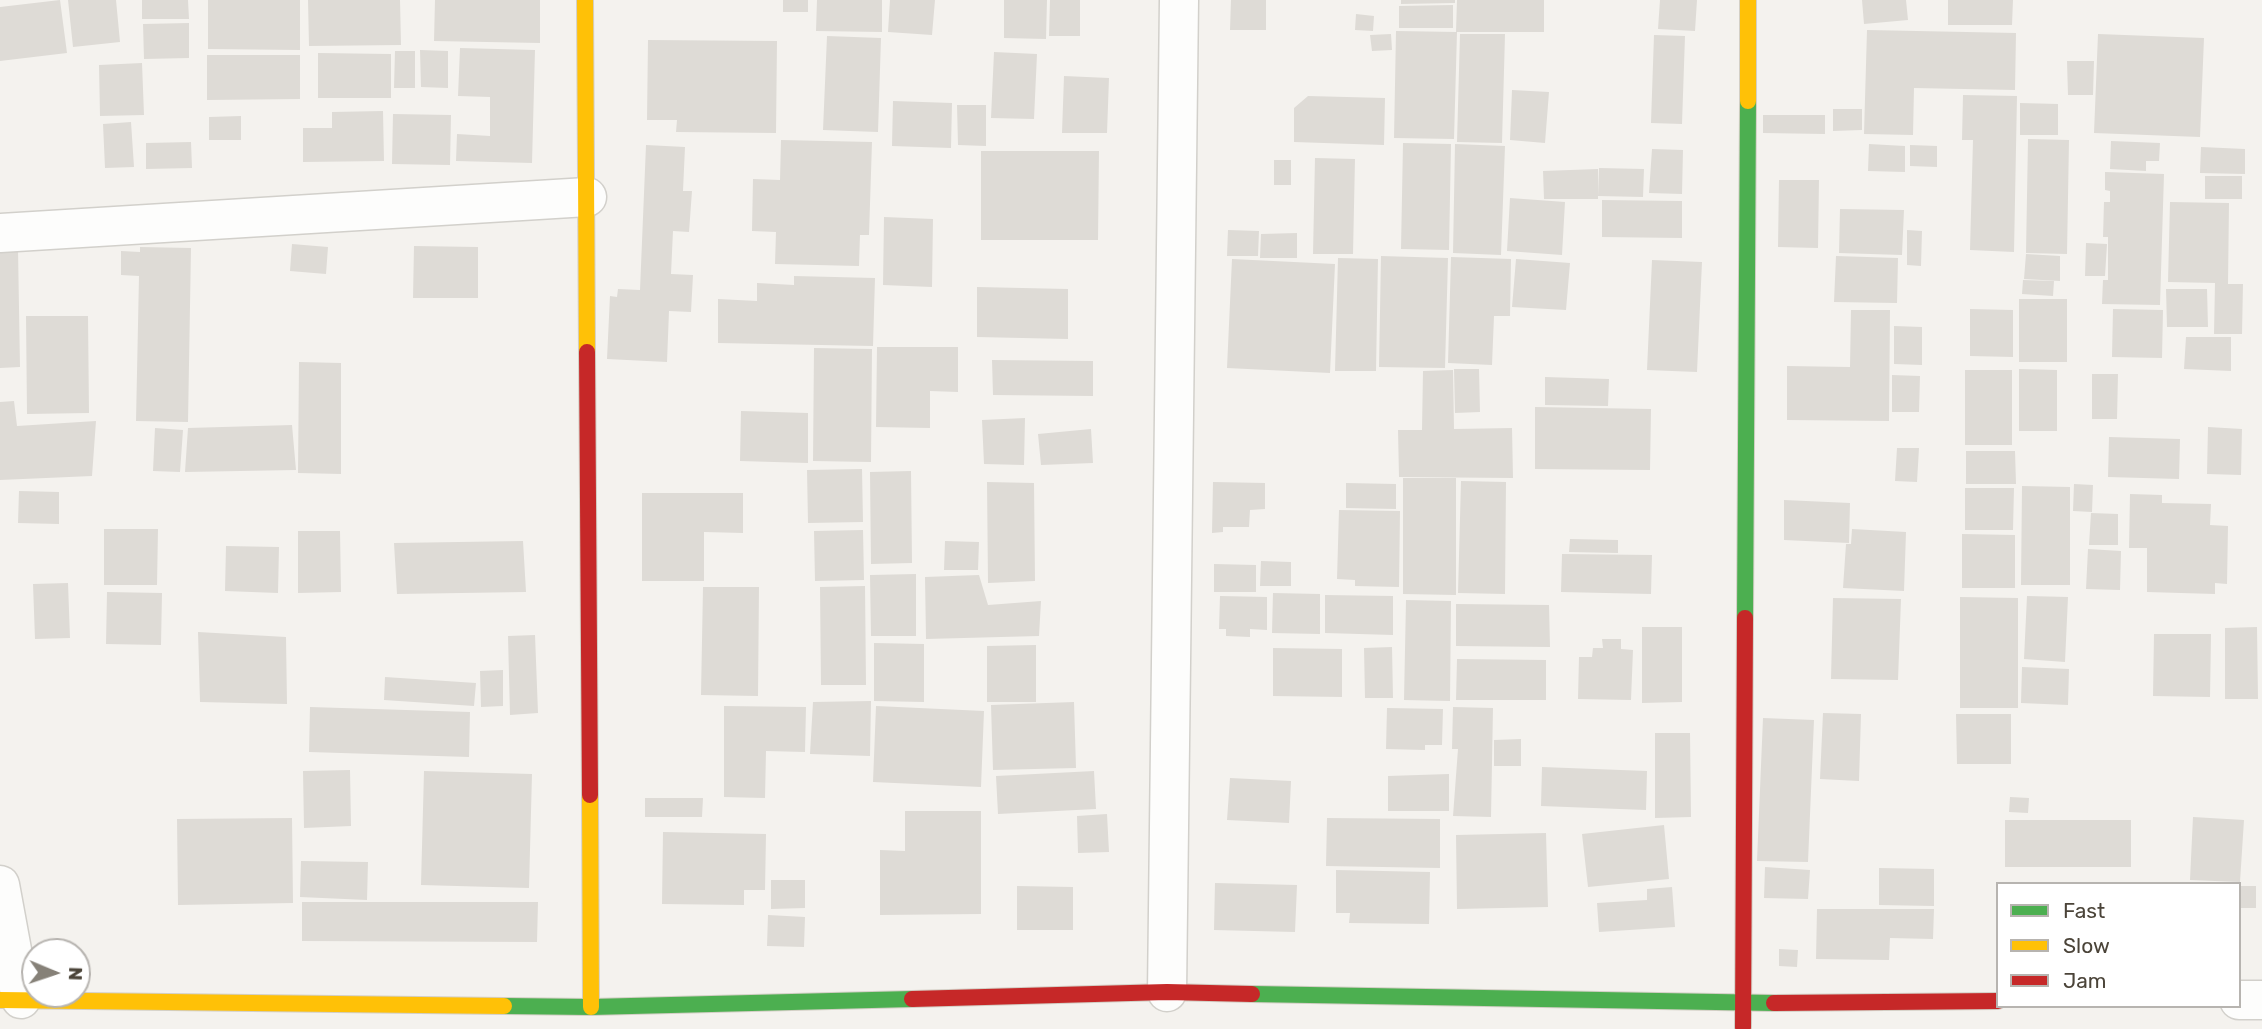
<!DOCTYPE html>
<html>
<head>
<meta charset="utf-8">
<style>
  body { margin:0 }
  #map { position:relative; width:2262px; height:1029px; overflow:hidden; background:#f4f2ee; font-family:Rubik,sans-serif }
  canvas { display:block }
  .legend { position:absolute; left:1996px; top:882px; width:245px; height:126px; box-sizing:border-box; background:#fff; border:2px solid #b7b4b0; margin:0; padding:9px 12px; list-style:none; font-size:21px; color:#4b4439 }
  .legend li { display:flex; align-items:center; gap:14px; height:35px }
  .legend b { width:35px; border:2px solid #b7b4b0 }
  .north { position:absolute; left:21px; top:938px; width:70px; height:70px; box-sizing:border-box; background:#fff; border:2px solid #b7b4b0; border-radius:50%; rotate:92deg; font-size:19px; font-weight:700; line-height:28px; text-align:center; color:#4b4439 }
  .north::after { content:''; display:block; margin:auto; width:24px; height:32px; background:#868178; clip-path:polygon(50% 0,100% 100%,50% 72%,0 100%) }
</style>
</head>
<body>
<div id="map">
<canvas width="2262" height="1029"></canvas>
<ul class="legend">
<li><b style="height:9px;background:#4caf50"></b>Fast</li>
<li><b style="height:9px;background:#ffc107"></b>Slow</li>
<li><b style="height:9px;background:#c62828"></b>Jam</li>
</ul>
<div class="north">N</div>
</div>
<script>
const c = document.querySelector('canvas').getContext('2d');
c.lineJoin = 'round';
function fill(path, color) {
  c.fillStyle = color;
  c.fill(path, 'evenodd');
}
function toPath(rows) {
  const path = new Path2D();
  for (const r of rows) {
    path.moveTo(r[0], r[1]);
    for (let i = 2; i < r.length; i += 2) path.lineTo(r[i], r[i + 1]);
  }
  return path;
}
function trace(path, color, width, dash) {
  c.strokeStyle = color;
  c.lineWidth = width;
  c.lineCap = dash ? 'butt' : 'round';
  c.setLineDash(dash || []);
  c.stroke(path);
}
fill(toPath([
  [60,0,67,53,0,61,0,7],
  [68,0,116,0,120,42,73,47],
  [142,0,188,0,189,19,142,19],
  [208,0,300,0,300,50,208,49],
  [308,0,400,0,401,45,309,46],
  [435,0,540,0,540,43,434,41],
  [783,0,808,0,808,12,783,12],
  [817,0,882,0,882,32,816,31],
  [890,0,935,0,932,35,888,32],
  [1004,0,1047,0,1046,39,1004,38],
  [1050,0,1080,0,1080,36,1049,36],
  [1231,0,1266,0,1266,30,1230,30],
  [1401,0,1455,0,1455,3,1401,4],
  [1457,0,1544,0,1544,32,1456,32],
  [1660,0,1697,0,1695,31,1658,29],
  [1862,0,1906,0,1908,20,1864,24],
  [1948,0,2013,0,2012,25,1948,25],
  [1453,5,1453,28,1399,28,1399,6],
  [1356,14,1374,16,1373,31,1355,30],
  [189,23,189,58,144,59,143,24],
  [1867,30,2016,33,2015,90,1914,88,1913,135,1864,134],
  [1396,31,1457,32,1454,139,1394,138],
  [1391,34,1392,50,1372,51,1370,35],
  [1460,34,1505,34,1502,143,1457,142],
  [2098,34,2204,38,2200,137,2094,133],
  [1654,35,1685,36,1682,124,1651,123],
  [827,36,881,38,878,132,823,130],
  [648,40,777,41,776,133,676,132,677,120,647,120],
  [460,48,535,50,532,163,456,161,457,134,490,136,490,97,458,96],
  [420,50,448,51,448,88,421,87],
  [395,51,415,51,415,88,394,88],
  [994,52,1037,54,1034,119,991,118],
  [318,53,391,54,391,98,318,98],
  [207,55,300,55,300,99,207,100],
  [2067,61,2094,61,2093,95,2068,95],
  [142,63,144,115,100,116,99,65],
  [1064,76,1109,78,1107,133,1062,133],
  [1512,90,1549,92,1545,143,1510,140],
  [1963,95,2017,96,2014,252,1970,250,1973,140,1962,140],
  [1308,96,1385,98,1384,145,1294,142,1294,108],
  [893,101,952,103,951,148,892,146],
  [2020,103,2058,104,2058,135,2020,135],
  [957,105,986,105,986,146,958,145],
  [1833,109,1862,109,1862,130,1833,131],
  [383,111,384,161,303,162,303,128,332,128,332,112],
  [393,114,451,115,450,165,392,164],
  [1763,115,1825,115,1825,134,1763,133],
  [241,116,241,140,209,140,209,117],
  [131,122,134,167,105,168,103,124],
  [2028,139,2069,140,2067,254,2026,253],
  [781,140,872,142,869,235,860,235,859,266,775,264,776,232,752,231,753,179,780,180],
  [2111,141,2160,143,2159,161,2146,161,2146,171,2110,169],
  [191,142,192,168,146,169,146,143],
  [1403,143,1451,144,1449,250,1401,249],
  [1455,144,1505,146,1501,255,1453,253],
  [1869,144,1905,146,1905,172,1868,171],
  [646,145,685,147,683,191,692,191,689,232,673,231,671,274,693,275,691,312,669,311,667,362,607,359,610,296,617,297,618,289,640,290],
  [1910,145,1937,146,1937,167,1910,166],
  [2201,147,2245,149,2245,174,2200,173],
  [1652,149,1683,150,1682,194,1649,193],
  [981,151,1099,151,1098,240,981,240],
  [1315,158,1355,159,1353,254,1313,254],
  [1274,160,1291,160,1291,185,1274,185],
  [1599,168,1644,169,1643,197,1598,196],
  [1598,169,1598,199,1544,199,1543,171],
  [2105,172,2164,174,2160,305,2102,304,2103,280,2108,280,2108,237,2103,237,2104,202,2110,202,2110,191,2105,190],
  [2205,176,2242,176,2242,199,2205,199],
  [1779,180,1819,180,1818,248,1778,247],
  [1510,198,1565,202,1562,255,1507,251],
  [1602,200,1682,201,1682,238,1602,237],
  [2170,202,2229,203,2228,284,2243,284,2242,334,2214,334,2215,283,2168,282],
  [1840,209,1904,210,1902,255,1839,253],
  [884,217,933,219,932,287,883,285],
  [1228,230,1259,231,1258,256,1227,256],
  [1907,230,1922,231,1921,266,1907,265],
  [1297,233,1297,258,1260,258,1261,234],
  [2086,243,2107,244,2105,276,2085,276],
  [292,244,328,247,326,274,290,271],
  [414,246,478,247,478,298,413,298],
  [140,247,191,248,188,422,136,421,139,276,121,275,121,251,140,252],
  [0,249,18,249,20,367,0,368],
  [2026,254,2060,256,2060,281,2024,279],
  [1381,256,1448,258,1445,368,1379,367],
  [1836,256,1898,258,1897,303,1834,302],
  [1451,257,1511,259,1510,316,1494,316,1492,365,1448,363],
  [1338,258,1378,259,1376,371,1335,371],
  [1232,259,1335,264,1330,373,1227,368],
  [1516,259,1570,263,1566,310,1512,307],
  [1652,260,1702,262,1697,372,1647,370],
  [794,276,875,278,873,346,718,343,718,299,757,301,757,283,794,285],
  [2023,280,2054,281,2053,296,2022,294],
  [977,287,1068,289,1068,339,977,337],
  [2166,289,2207,289,2208,327,2167,327],
  [2019,299,2067,299,2067,362,2019,362],
  [1970,309,2013,310,2013,357,1970,356],
  [2113,309,2163,310,2162,358,2112,357],
  [1851,310,1890,310,1889,421,1787,420,1787,366,1850,367],
  [26,316,88,316,89,413,27,414],
  [1894,326,1922,327,1922,365,1894,364],
  [2186,337,2231,337,2231,371,2184,369],
  [877,347,958,347,958,392,930,391,930,428,876,427],
  [814,348,872,349,871,462,813,461],
  [992,360,1093,361,1093,396,993,395],
  [299,362,341,363,341,474,298,473],
  [1454,369,1479,369,1480,412,1455,413],
  [2019,369,2057,370,2057,431,2019,431],
  [1453,370,1454,429,1512,428,1513,478,1399,477,1398,430,1422,430,1423,371],
  [1965,370,2012,370,2012,445,1965,445],
  [2092,374,2118,374,2117,419,2092,419],
  [1892,375,1920,376,1919,412,1892,412],
  [1545,377,1609,379,1608,406,1545,405],
  [14,401,17,426,96,421,92,476,0,480,0,402],
  [1535,407,1651,409,1650,470,1535,469],
  [741,411,808,413,808,463,740,461],
  [1025,418,1024,465,984,464,982,420],
  [292,425,296,470,185,472,188,428],
  [2208,427,2242,429,2241,475,2207,474],
  [155,428,183,430,180,472,153,471],
  [1091,429,1093,463,1041,465,1038,434],
  [2109,437,2180,439,2179,479,2108,477],
  [1897,448,1919,448,1917,482,1895,481],
  [1966,451,2015,451,2016,484,1966,484],
  [862,469,863,522,808,523,807,470],
  [911,471,912,563,871,564,870,472],
  [1403,478,1456,478,1456,595,1403,594],
  [1461,481,1506,482,1505,594,1458,593],
  [987,482,1034,483,1035,581,988,583],
  [1213,482,1265,483,1265,509,1250,510,1249,527,1223,527,1223,532,1212,533],
  [1346,483,1396,484,1396,509,1346,508],
  [2074,484,2093,485,2092,512,2073,511],
  [2022,486,2070,487,2070,585,2021,585],
  [1965,488,2014,488,2013,530,1965,530],
  [19,491,59,492,59,524,18,523],
  [642,493,743,493,743,533,704,532,704,581,642,581],
  [2130,494,2162,495,2162,503,2211,504,2210,525,2228,526,2227,584,2215,583,2215,594,2147,592,2147,548,2129,548],
  [1784,500,1850,503,1849,543,1784,540],
  [1339,510,1400,511,1399,587,1355,586,1355,580,1337,579],
  [2091,513,2118,514,2118,545,2089,545],
  [104,529,158,529,157,585,104,585],
  [1852,529,1906,532,1904,591,1843,588,1846,544,1851,544],
  [863,530,864,580,815,581,814,531],
  [298,531,340,531,341,592,298,593],
  [1962,534,2015,535,2015,588,1962,588],
  [1570,539,1618,540,1618,553,1569,552],
  [523,541,526,592,397,594,394,543],
  [945,541,979,542,978,570,944,570],
  [226,546,279,547,278,593,225,591],
  [2088,549,2121,551,2120,590,2086,589],
  [1562,554,1652,555,1651,594,1561,592],
  [1261,561,1291,562,1291,586,1260,586],
  [1214,564,1256,565,1256,592,1214,592],
  [916,574,916,636,871,636,870,575],
  [979,575,988,605,1041,601,1039,636,926,639,925,577],
  [68,583,70,638,35,639,33,584],
  [865,586,866,685,821,685,820,587],
  [703,587,759,587,758,696,701,695],
  [107,592,162,593,161,645,106,644],
  [1273,593,1320,594,1320,634,1272,633],
  [1325,595,1393,596,1393,635,1325,633],
  [1220,596,1267,597,1267,630,1250,629,1250,637,1226,636,1226,629,1219,629],
  [2027,596,2068,597,2065,662,2024,659],
  [1960,597,2018,598,2018,708,1960,708],
  [1833,598,1901,599,1898,680,1831,679],
  [1406,600,1451,601,1450,701,1404,700],
  [1456,604,1549,605,1550,647,1456,646],
  [1642,627,1682,627,1682,702,1642,703],
  [2257,627,2258,699,2225,699,2225,628],
  [198,632,286,637,287,704,200,702],
  [2154,634,2211,634,2210,697,2153,696],
  [535,635,538,713,510,715,508,636],
  [1602,639,1621,639,1621,649,1633,650,1631,700,1578,699,1579,657,1592,657,1593,648,1603,648],
  [874,643,924,644,924,702,874,701],
  [1036,645,1036,702,987,702,987,646],
  [1392,647,1393,698,1365,698,1364,648],
  [1273,648,1342,649,1342,697,1273,696],
  [1457,659,1546,660,1546,700,1456,700],
  [2022,667,2069,669,2068,705,2021,703],
  [503,670,503,706,481,707,480,671],
  [385,677,476,683,474,706,384,700],
  [871,701,870,756,810,754,813,702],
  [1074,702,1076,768,993,770,991,705],
  [724,706,806,707,805,752,766,751,765,798,724,797],
  [876,706,984,711,981,787,873,782],
  [310,707,470,712,469,757,309,752],
  [1453,707,1493,708,1491,817,1453,816,1458,749,1452,749],
  [1387,708,1443,709,1442,745,1425,745,1425,750,1386,749],
  [1823,713,1861,714,1859,781,1820,779],
  [1956,714,2011,714,2011,764,1957,764],
  [1763,718,1814,720,1808,862,1757,861],
  [1655,733,1690,733,1691,817,1655,818],
  [1521,739,1521,766,1494,766,1494,740],
  [1542,767,1647,771,1646,810,1541,806],
  [350,770,351,826,304,828,303,771],
  [424,771,532,774,529,888,421,885],
  [1094,771,1096,809,998,814,996,776],
  [1449,774,1449,811,1388,811,1388,776],
  [1230,778,1291,781,1289,823,1227,820],
  [2010,797,2029,798,2028,813,2009,812],
  [645,798,703,798,702,817,645,817],
  [905,811,981,811,981,914,880,915,880,850,905,851],
  [1107,814,1109,852,1078,853,1077,816],
  [2193,817,2244,820,2240,882,2190,880],
  [292,818,293,903,178,905,177,819],
  [1327,818,1440,819,1440,868,1326,866],
  [2005,820,2131,820,2131,867,2005,867],
  [1664,825,1669,879,1588,887,1582,834],
  [663,832,766,834,765,890,744,890,744,905,662,904],
  [1546,833,1548,907,1457,909,1456,835],
  [301,861,368,862,367,900,300,897],
  [1765,867,1810,870,1808,899,1764,898],
  [1879,868,1934,869,1934,906,1879,905],
  [1336,870,1430,872,1429,924,1349,923,1350,913,1336,913],
  [771,880,805,880,805,908,771,909],
  [1215,883,1297,885,1295,932,1214,930],
  [1017,886,1073,887,1073,930,1017,930],
  [2239,886,2256,886,2256,908,2239,908],
  [1672,887,1675,927,1599,932,1597,903,1647,900,1647,889],
  [302,902,538,902,537,942,302,941],
  [1817,909,1934,909,1933,939,1890,938,1889,960,1816,959],
  [768,915,805,917,804,947,767,946],
  [1779,949,1798,950,1797,967,1779,966]
]), '#dedbd6');
const street = toPath([
  [0,233,587,197],
  [0,885,21,999],
  [1167,992,1179,0],
  [2239,1000,2262,1000]
]);
const fast = toPath([
  [1745,618,1748,101],
  [1252,994,1774,1003],
  [504,1006,591,1007,912,999]
]);
const slow = toPath([
  [585,0,587,352],
  [1748,101,1748,0],
  [590,795,591,1007],
  [0,1000,504,1006]
]);
const jam = toPath([
  [587,352,590,795],
  [912,999,1167,992,1252,994],
  [1774,1003,1998,1001],
  [1743,1027,1745,618]
]);
trace(street, '#d2d0cb', 41);
trace(fast, '#d3cfc5', 18);
trace(slow, '#d3cfc5', 18);
trace(jam, '#d3cfc5', 18);
trace(street, '#fdfdfc', 38);
trace(fast, '#4caf50', 16);
trace(slow, '#ffc107', 16);
trace(jam, '#c62828', 16);
</script>
</body>
</html>
